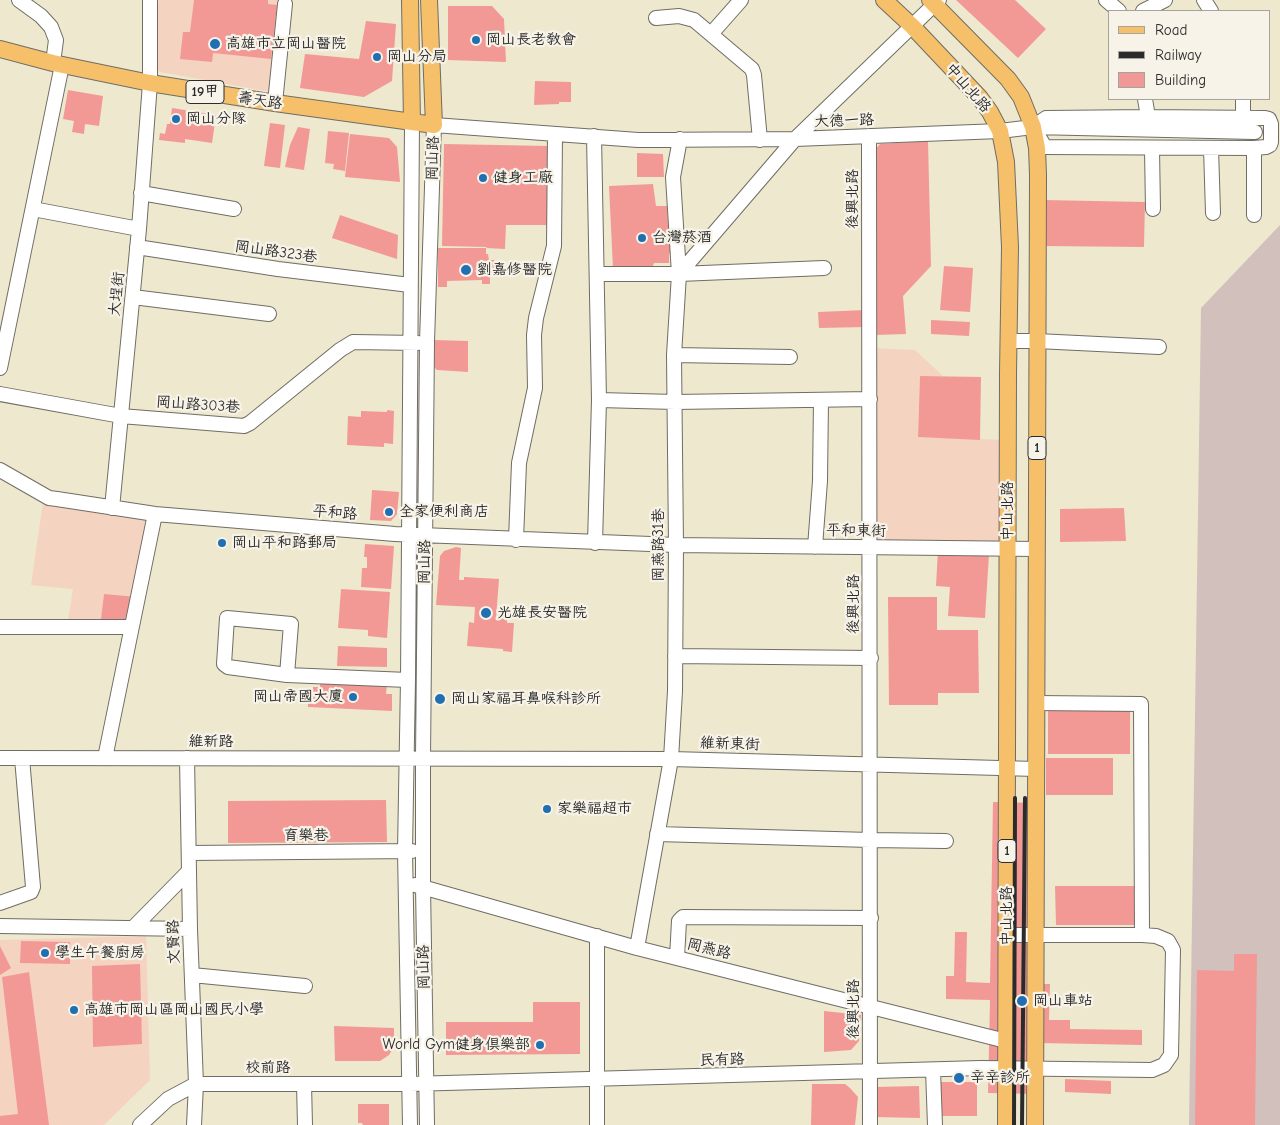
<!DOCTYPE html>
<html>
<head>
<meta charset="utf-8">
<style>
  body { margin:0 }
  #map { position:relative; width:1280px; height:1125px; overflow:hidden; background:#eee8cf; font-family:"Comic Neue",sans-serif }
  canvas { display:block }
  .legend { position:absolute; left:1108px; top:10px; width:162px; height:90px; box-sizing:border-box; background:#f7f3e8; border:1px solid #a5a39c; margin:0; padding:6px 9px; list-style:none; font-size:15px; color:#2b2b2b }
  .legend li { display:flex; align-items:center; gap:10px; height:25px }
  .legend b { width:25px; border:1px solid #a5a39c }
</style>
</head>
<body>
<div id="map">
<canvas width="1280" height="1125"></canvas>
<ul class="legend">
<li><b style="height:6px;background:#f6c06b"></b>Road</li>
<li><b style="height:6px;background:#2b2b2b"></b>Railway</li>
<li><b style="height:14px;background:#f29996"></b>Building</li>
</ul>
</div>
<script>
const c = document.querySelector('canvas').getContext('2d');
c.lineJoin = 'round';
function fill(path, color) {
  c.fillStyle = color;
  c.fill(path, 'evenodd');
}
function toPath(rows) {
  const path = new Path2D();
  for (const r of rows) {
    path.moveTo(r[0], r[1]);
    for (let i = 2; i < r.length; i += 2) path.lineTo(r[i], r[i + 1]);
  }
  return path;
}
function trace(path, color, width, dash) {
  c.strokeStyle = color;
  c.lineWidth = width;
  c.lineCap = dash ? 'butt' : 'round';
  c.setLineDash(dash || []);
  c.stroke(path);
}
function label(font, color, halo, rows, align = 'center') {
  c.font = font + ' "Comic Neue","LXGW WenKai TC",sans-serif';
  c.lineWidth = 4.5;
  c.setLineDash([]);
  c.textBaseline = 'middle';
  c.strokeStyle = halo;
  c.fillStyle = color;
  for (const [text, x, y, turn = 0] of rows) {
    c.save();
    c.translate(x, y);
    c.rotate((+turn || 0) * Math.PI / 180);
    c.textAlign = isNaN(turn) ? turn : align;
    if (halo) c.strokeText(text, 0, 0);
    c.fillText(text, 0, 0);
    c.restore();
  }
}
fill(toPath([
  [159,0,284,0,271,92,160,72,154,67,155,20],
  [870,348,915,350,943,376,920,377,918,437,1008,440,1008,549,870,552],
  [44,495,155,514,138,597,104,594,100,627,67,627,73,589,31,585],
  [146,936,150,1080,104,1125,0,1125,0,940]
]), '#f5d3c1');
fill(toPath([
  [1280,225,1280,1125,1189,1125,1201,308]
]), '#d1c0bc');
fill(toPath([
  [194,0,268,0,268,4,277,5,271,59,213,53,212,62,180,59,183,32,190,32],
  [956,0,1015,0,1046,29,1018,58],
  [448,6,492,6,504,19,506,62,448,60],
  [366,21,396,24,392,81,364,97,300,88,305,54,359,59],
  [535,81,571,82,571,102,559,102,559,104,534,105],
  [68,90,103,96,99,126,85,124,84,134,72,132,74,121,63,119],
  [172,108,216,115,212,143,185,139,185,143,159,140,160,133,165,134,167,124,170,124],
  [270,123,285,125,280,168,264,166],
  [298,127,310,129,304,170,285,167,290,145],
  [328,131,349,133,345,171,333,169,334,164,325,163],
  [350,134,389,138,397,147,400,182,345,177],
  [928,141,931,266,903,296,906,334,876,335,874,151,880,144],
  [444,144,549,146,547,225,506,225,505,249,486,248,487,247,442,246],
  [637,153,663,154,664,177,637,177],
  [653,184,656,206,667,206,668,224,671,224,672,252,669,254,669,263,654,263,652,268,613,269,609,186],
  [1043,200,1145,202,1144,247,1042,246],
  [340,215,398,235,397,259,332,238],
  [438,248,486,248,486,254,488,254,489,260,494,260,494,275,490,275,490,284,482,284,482,280,447,281,447,287,438,287],
  [944,266,973,268,970,312,940,310],
  [866,310,866,327,819,328,818,312],
  [931,320,970,322,969,336,931,334],
  [435,340,468,341,468,372,437,370,434,367],
  [920,376,981,377,980,440,918,437],
  [387,410,394,411,393,444,384,443,384,447,347,445,348,416,361,417,361,411,387,412],
  [372,490,399,492,397,514,391,521,370,520],
  [1124,508,1126,541,1060,542,1060,509],
  [365,544,394,546,391,589,361,587,362,568,367,568,367,557,364,557],
  [456,547,461,548,459,580,464,580,464,577,499,579,496,618,507,619,507,623,514,623,512,652,503,651,503,649,467,646,469,622,474,623,475,607,436,605,440,556,444,551],
  [938,550,989,554,985,618,948,616,950,587,936,586],
  [341,589,390,592,387,638,368,636,368,630,338,628],
  [104,594,138,597,131,627,100,627],
  [888,597,937,597,937,630,978,630,979,693,938,693,938,705,889,705],
  [338,646,387,648,387,667,337,666],
  [320,683,387,685,386,694,392,694,392,711,308,707,308,700,313,700,313,687,320,687],
  [1048,706,1130,707,1130,754,1048,754],
  [1046,758,1113,758,1113,795,1046,795],
  [386,800,387,842,228,843,228,801],
  [993,802,1043,803,1040,984,1050,984,1049,1020,1070,1020,1070,1029,1142,1030,1142,1045,1039,1043,1038,1094,988,1093,990,1000,946,999,946,976,954,976,955,932,967,932,966,982,990,983],
  [1055,886,1138,886,1138,925,1056,925],
  [21,941,70,942,70,964,20,963],
  [0,946,11,968,0,975],
  [1234,954,1257,954,1255,1125,1195,1125,1197,970,1234,971],
  [140,964,142,1044,93,1047,92,966],
  [29,972,49,1125,0,1125,0,1116,18,1114,2,977],
  [533,1002,580,1002,580,1054,446,1055,446,1022,533,1022],
  [824,1011,861,1015,859,1041,851,1050,824,1052],
  [334,1026,394,1028,394,1047,389,1055,380,1061,335,1061],
  [1065,1079,1111,1081,1111,1094,1065,1092],
  [941,1082,977,1082,977,1116,941,1116],
  [812,1084,845,1084,850,1088,858,1097,855,1125,811,1125],
  [919,1086,920,1118,874,1117,874,1087],
  [358,1104,389,1104,389,1125,363,1125,362,1123,358,1123]
]), '#f29996');
const minor = toPath([
  [19,0,41,16,51,27,56,40,53,63],
  [1106,0,1119,11],
  [1204,0,1211,11],
  [1143,11,1165,0],
  [656,18,679,16,694,20,752,69,754,75,760,140],
  [711,34,741,0],
  [1145,99,1148,117],
  [1243,99,1243,117],
  [275,103,285,4],
  [1148,117,1265,118,1269,119,1271,124,1271,142,1270,145,1266,147,1254,148,1045,147,1033,127,1046,118,1148,117],
  [594,136,599,400,595,543],
  [869,136,870,1125],
  [1211,148,1213,213],
  [1152,149,1153,209],
  [141,193,234,209],
  [33,209,139,229],
  [1254,215,1254,148],
  [137,247,278,269,410,285],
  [597,274,679,274,824,268],
  [679,274,795,139,939,0],
  [133,297,269,314],
  [1009,341,1037,341,1159,347],
  [674,355,790,357],
  [0,368,62,65],
  [0,394,121,416,244,426,250,423,340,350,353,342,418,343],
  [599,400,675,402,870,399],
  [0,470,49,498,57,499,155,514,395,534,676,545,1036,549],
  [112,508,139,229,150,83,150,0],
  [516,540,519,463,535,388,534,335,536,318,554,246,555,135],
  [815,547,820,481,821,400],
  [0,627,131,627],
  [675,656,871,658],
  [287,675,291,624,227,618,224,664,228,667,287,675,408,680],
  [1036,703,1141,704,1142,935],
  [0,758,671,759,1036,769],
  [105,758,155,514],
  [187,758,190,929,196,1084,194,1125],
  [657,834,870,840,946,841],
  [189,853,412,851],
  [415,885,637,948,1006,1041],
  [0,903,31,892,33,887,22,758],
  [0,926,190,929],
  [133,928,189,871],
  [637,948,671,759,675,691,676,545,674,355,679,274,673,177,680,139],
  [677,958,679,921,683,917,871,918],
  [192,975,305,986],
  [933,1070,935,1125],
  [304,1084,305,1125],
  [140,1125,168,1099,196,1084,410,1084,981,1068,1152,1070,1164,1065,1171,1055,1173,950,1168,941,1156,936,1142,935,1007,935],
  [410,1125,405,851,408,680,412,122],
  [427,1125,423,887,423,758,427,342,434,125,638,140,795,139,1000,131,1033,127,1255,132],
  [597,1125,597,936]
]);
const major = toPath([
  [410,0,412,122],
  [884,0,912,26,980,98,990,112,1000,131,1006,162,1010,247,1008,373,1006,1125],
  [930,0,1008,79,1021,97,1033,127,1037,148,1038,175,1035,1125],
  [0,49,53,63,150,83,275,103,434,125,429,0]
]);
trace(minor, '#6f6d64', 16);
trace(major, '#6f6d64', 18);
trace(minor, '#fff', 14);
trace(major, '#f6c06b', 16);
trace(toPath([
  [1014,1125,1015,798],
  [1022,1125,1025,798]
]), '#2b2b2b', 4);
for (const [x, y, r, color] of [
  [476,40,5,"#1f6fb2"],
  [215,44,6,"#1f6fb2"],
  [377,57,5,"#1f6fb2"],
  [176,119,5,"#1f6fb2"],
  [483,178,5,"#1f6fb2"],
  [642,238,5,"#1f6fb2"],
  [466,270,6,"#1f6fb2"],
  [389,512,5,"#1f6fb2"],
  [222,543,5,"#1f6fb2"],
  [486,613,6,"#1f6fb2"],
  [353,697,5,"#1f6fb2"],
  [440,699,6,"#1f6fb2"],
  [547,809,5,"#1f6fb2"],
  [45,953,5,"#1f6fb2"],
  [1022,1001,6,"#1f6fb2"],
  [74,1010,5,"#1f6fb2"],
  [540,1045,5,"#1f6fb2"],
  [959,1078,6,"#1f6fb2"]
]) {
  const dot = new Path2D();
  dot.arc(x, y, r, 0, 2 * Math.PI);
  c.fillStyle = color;
  c.fill(dot);
  trace(dot, '#f7f3e8', 2);
}
for (const [x, y, w] of [
  [205,92,38],
  [1037,448,18],
  [1007,851,18]
]) {
  const box = new Path2D();
  box.roundRect(x - w / 2, y - 11.5, w, 23, 4);
  c.fillStyle = '#f7f3e8';
  c.fill(box);
  trace(box, '#2b2b2b', 1);
}
label('bold 14px', '#2b2b2b', null, [
  ["19甲",205,92],
  ["1",1037,448],
  ["1",1007,851]
]);
label('15px', '#2b2b2b', '#f7f3e8', [
  ["岡山長老教會",486,40],
  ["高雄市立岡山醫院",226,44],
  ["岡山分局",387,57],
  ["岡山分隊",186,119],
  ["健身工廠",493,178],
  ["台灣菸酒",652,238],
  ["劉嘉修醫院",477,270],
  ["全家便利商店",399,512],
  ["岡山平和路郵局",232,543],
  ["光雄長安醫院",497,613],
  ["岡山帝國大廈",343,697,"right"],
  ["岡山家福耳鼻喉科診所",451,699],
  ["家樂福超市",557,809],
  ["學生午餐廚房",55,953],
  ["岡山車站",1033,1001],
  ["高雄市岡山區岡山國民小學",84,1010],
  ["World Gym健身俱樂部",530,1045,"right"],
  ["辛辛診所",970,1078]
], 'left');
label('15px', '#2b2b2b', '#f7f3e8', [
  ["中山北路",968,88,49],
  ["壽天路",260,101,9],
  ["大德一路",844,121,-2],
  ["岡山路",433,158,-88],
  ["後興北路",853,199,-90],
  ["岡山路323巷",276,252,8],
  ["大埕街",117,294,-84],
  ["岡山路303巷",198,405,4],
  ["中山北路",1008,511,-90],
  ["平和路",335,513,5],
  ["平和東街",856,531,1],
  ["岡燕路31巷",659,545,-90],
  ["岡山路",425,562,-89],
  ["後興北路",854,604,-90],
  ["維新路",211,742],
  ["維新東街",730,744,2],
  ["育樂巷",306,836],
  ["中山北路",1007,916,-90],
  ["文賢路",174,942,-92],
  ["岡燕路",709,949,14],
  ["岡山路",424,967,-91],
  ["後興北路",854,1009,-90],
  ["民有路",722,1060,-2],
  ["校前路",268,1068]
]);
</script>
</body>
</html>
